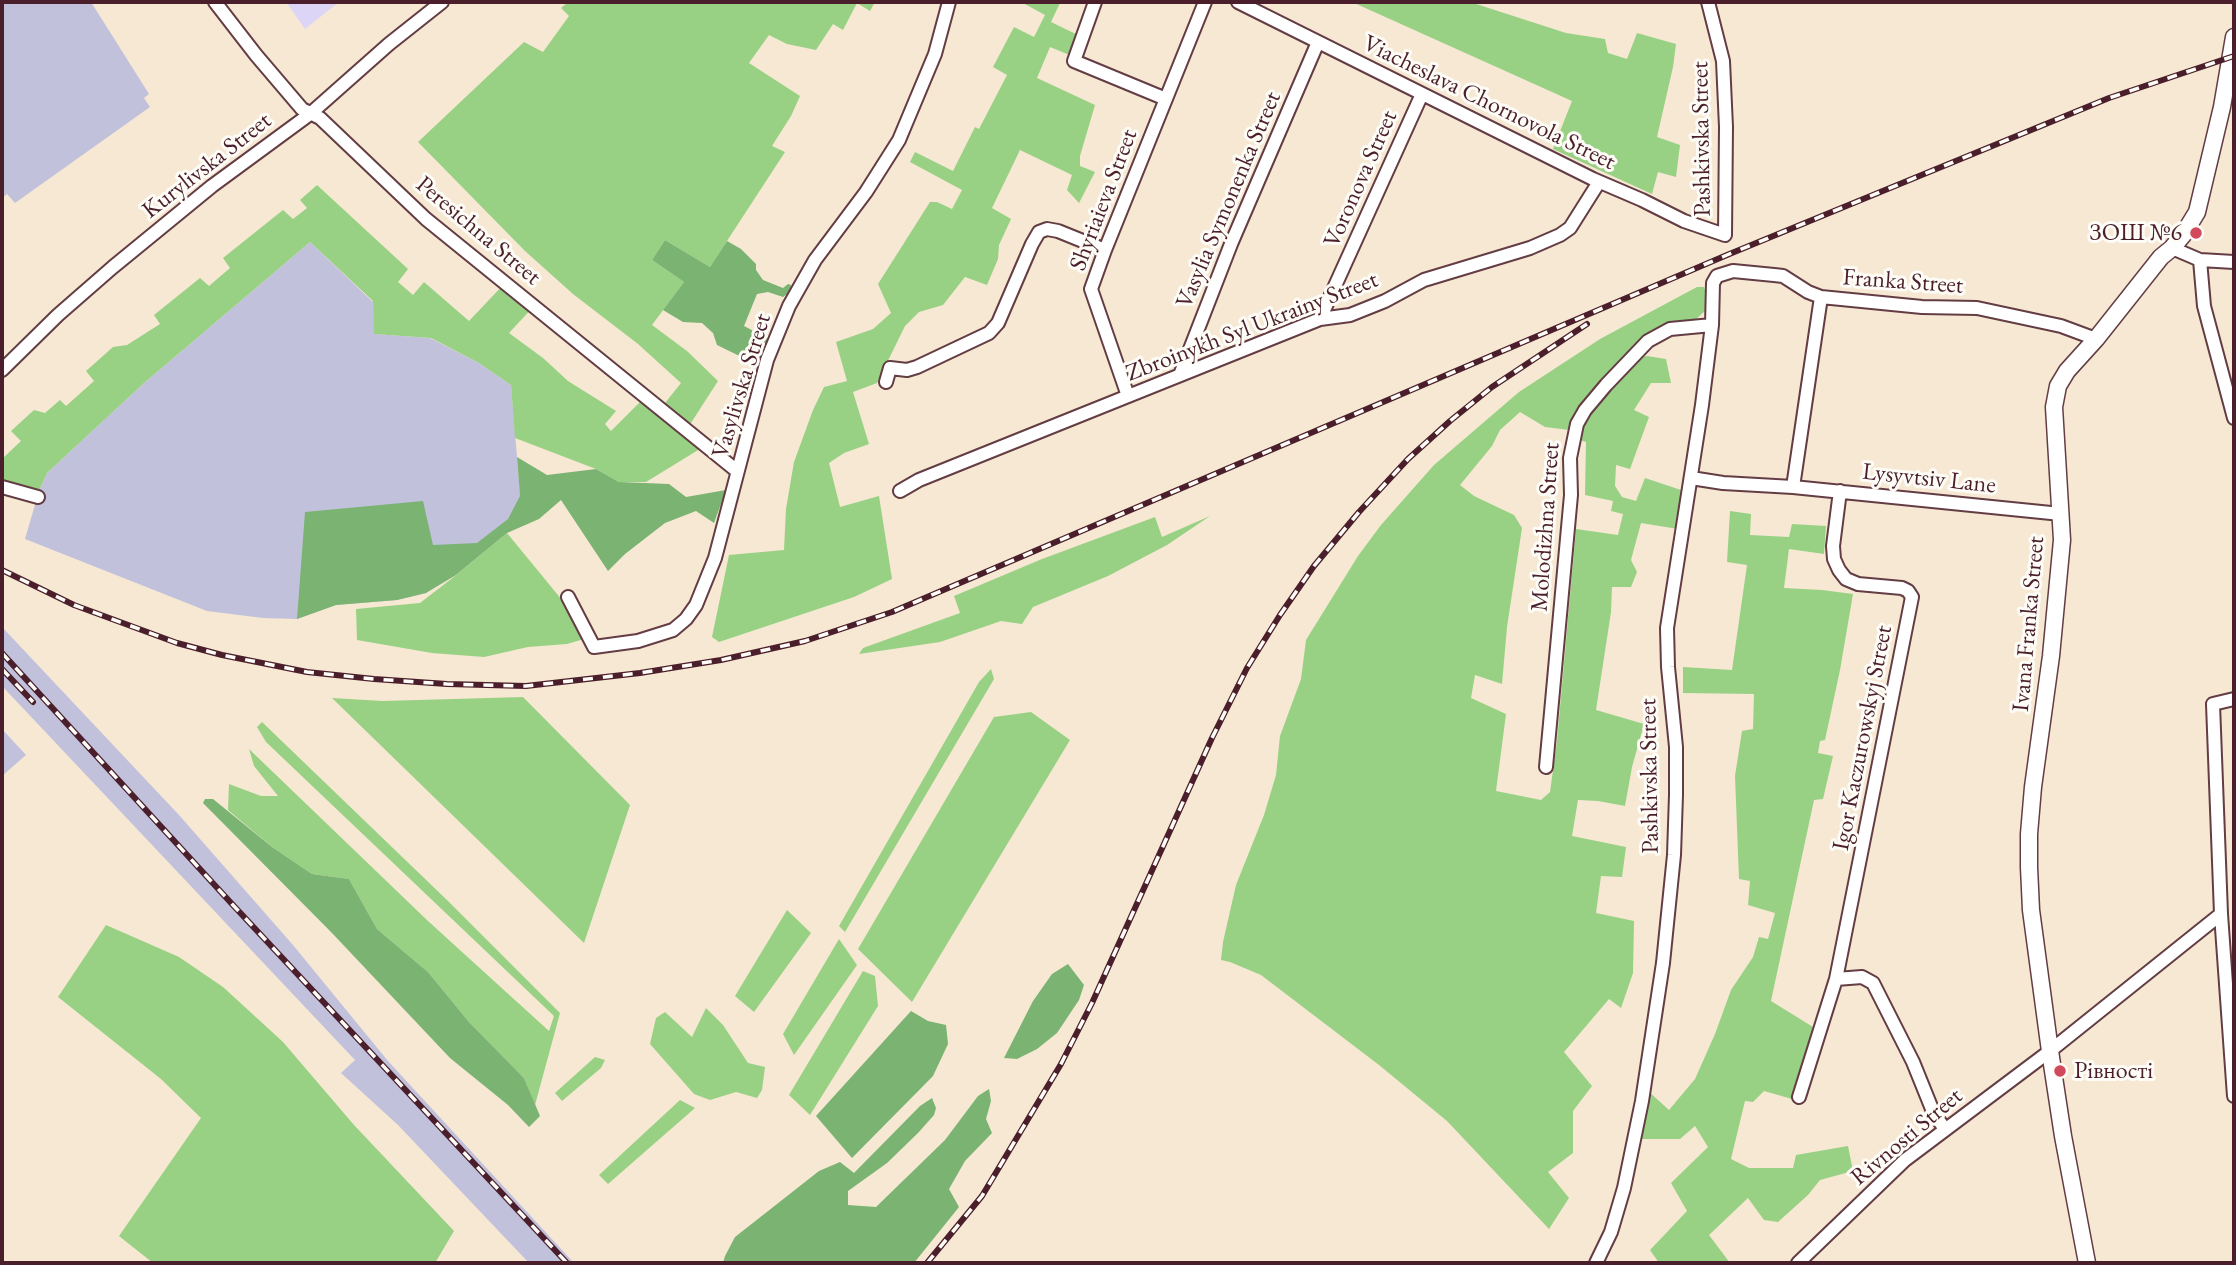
<!DOCTYPE html>
<html>
<head>
<meta charset="utf-8">
<style>
  body { margin:0 }
  #map { position:relative; width:2236px; height:1265px; overflow:hidden; background:#f6e8d3; font-family:"EB Garamond",serif }
  canvas { display:block }
  .frame { position:absolute; inset:0; border:4px solid #4a1f2b; pointer-events:none }
</style>
</head>
<body>
<div id="map">
<canvas width="2236" height="1265"></canvas>
<div class="frame"></div>
</div>
<script>
const c = document.querySelector('canvas').getContext('2d');
c.lineJoin = 'round';
function fill(path, color) {
  c.fillStyle = color;
  c.fill(path, 'evenodd');
}
function toPath(rows) {
  const path = new Path2D();
  for (const r of rows) {
    path.moveTo(r[0], r[1]);
    for (let i = 2; i < r.length; i += 2) path.lineTo(r[i], r[i + 1]);
  }
  return path;
}
function trace(path, color, width, dash) {
  c.strokeStyle = color;
  c.lineWidth = width;
  c.lineCap = dash ? 'butt' : 'round';
  c.setLineDash(dash || []);
  c.stroke(path);
}
function label(font, color, halo, rows, align = 'center') {
  c.font = font + ' "EB Garamond",serif';
  c.lineWidth = 6;
  c.setLineDash([]);
  c.textBaseline = 'middle';
  c.strokeStyle = halo;
  c.fillStyle = color;
  for (const [text, x, y, turn = 0] of rows) {
    c.save();
    c.translate(x, y);
    c.rotate((+turn || 0) * Math.PI / 180);
    c.textAlign = isNaN(turn) ? turn : align;
    if (halo) c.strokeText(text, 0, 0);
    c.fillText(text, 0, 0);
    c.restore();
  }
}
fill(toPath([
  [286,2,339,2,305,29]
]), '#ddd5f6');
fill(toPath([
  [2,2,91,2,149,94,144,98,150,107,15,203,7,194,2,198],
  [310,242,373,302,375,334,430,338,479,363,511,385,522,517,488,541,426,593,397,600,336,605,297,619,263,618,207,611,25,539,39,491,47,473,144,383],
  [2,627,179,815,293,945,388,1061,574,1263,529,1263,398,1125,341,1073,355,1060,2,686],
  [2,729,26,755,2,776]
]), '#c2c1dc');
fill(toPath([
  [568,2,875,2,870,11,857,3,843,30,833,24,816,50,787,44,769,35,749,63,800,96,791,116,772,146,785,152,710,267,665,240,652,260,684,282,652,325,687,351,718,381,689,426,665,403,681,383,638,344,573,294,525,251,418,142,524,42,543,52,569,16,561,8],
  [1021,2,1060,3,1051,22,1080,36,1072,56,1050,47,1037,78,1095,105,1080,156,1080,166,1095,172,1079,203,1067,190,1072,175,1020,150,992,208,1011,219,999,245,998,259,987,285,965,277,943,305,919,312,905,326,877,383,853,392,869,444,844,453,829,463,840,507,879,496,892,579,854,597,719,642,712,637,729,555,784,550,786,509,794,462,813,410,824,387,847,381,836,342,873,329,891,313,878,284,930,202,937,202,952,209,962,190,910,162,915,152,953,171,975,127,979,129,1007,75,993,67,1014,27,1034,37,1045,15],
  [1352,2,1470,2,1566,33,1605,39,1608,53,1627,59,1637,33,1676,44,1673,67,1657,137,1680,145,1676,177,1658,172,1652,194,1553,149,1572,101],
  [317,185,408,269,398,282,413,295,424,282,469,321,505,283,535,305,509,333,543,358,568,381,616,411,605,424,611,431,643,399,703,447,646,482,619,482,596,469,515,438,511,385,479,363,431,338,374,334,373,301,310,242,144,383,47,473,39,491,2,482,2,459,21,441,11,431,34,410,45,413,60,400,66,406,94,381,86,371,113,347,127,345,160,324,154,315,200,278,209,286,230,268,223,258,283,210,293,219,307,208,300,200],
  [1697,287,1704,287,1708,299,1705,311,1695,320,1680,321,1663,327,1589,397,1569,430,1545,427,1520,412,1500,430,1492,446,1460,485,1474,496,1514,515,1522,528,1507,627,1502,684,1475,675,1471,698,1506,714,1496,791,1541,800,1550,792,1557,741,1576,529,1618,535,1623,514,1611,511,1613,501,1585,495,1586,442,1580,440,1581,431,1594,408,1640,357,1647,356,1666,359,1671,383,1651,383,1634,410,1649,417,1630,469,1616,465,1615,486,1622,497,1636,501,1645,478,1681,490,1678,529,1641,523,1631,560,1637,572,1631,587,1612,587,1611,612,1596,710,1644,724,1632,767,1625,806,1598,801,1578,800,1572,836,1626,847,1622,877,1601,876,1596,913,1634,921,1633,973,1621,1008,1609,999,1564,1052,1592,1086,1573,1111,1573,1153,1548,1172,1569,1198,1549,1229,1447,1121,1379,1065,1261,975,1230,962,1221,960,1223,942,1236,885,1264,815,1276,775,1280,736,1301,679,1306,640,1358,556,1381,525,1434,465,1519,392,1600,339],
  [1730,511,1751,514,1750,535,1789,537,1792,524,1826,526,1824,554,1789,549,1784,588,1822,590,1853,594,1840,670,1825,740,1820,741,1818,753,1833,756,1823,799,1814,800,1771,1001,1813,1027,1792,1099,1764,1091,1753,1102,1745,1101,1731,1159,1749,1168,1793,1168,1796,1155,1848,1146,1853,1171,1820,1180,1808,1195,1778,1222,1764,1220,1748,1198,1709,1235,1730,1263,1659,1263,1650,1250,1687,1211,1671,1183,1708,1147,1695,1126,1680,1139,1640,1139,1647,1090,1669,1110,1695,1079,1715,1034,1731,990,1753,957,1759,937,1768,939,1775,913,1748,905,1750,881,1739,879,1735,776,1742,731,1753,729,1754,694,1683,693,1683,667,1732,670,1747,565,1727,562],
  [1210,516,1167,545,1108,576,1033,607,1022,624,1001,621,940,642,859,654,863,648,960,613,954,596,1042,559,1155,517,1162,537],
  [507,533,562,600,584,639,567,644,528,647,484,657,432,653,357,640,356,609,420,603,455,576],
  [991,669,994,679,845,932,839,926,979,682],
  [523,697,630,805,584,943,332,698,383,701],
  [1031,712,1070,740,912,1002,858,949,994,717],
  [262,722,448,901,560,1013,535,1105,524,1078,469,1022,428,972,377,929,349,879,312,874,272,847,228,810,229,784,261,796,278,796,254,766,249,749,428,921,549,1031,554,1016,266,742,257,727],
  [787,910,811,933,754,1012,735,996],
  [106,925,179,957,223,987,283,1042,354,1125,454,1231,435,1263,153,1263,119,1236,201,1118,161,1079,58,997],
  [839,939,857,965,794,1055,783,1034],
  [863,971,875,976,878,1006,810,1115,789,1095],
  [706,1008,723,1025,748,1063,765,1067,762,1090,757,1098,736,1092,710,1100,694,1094,650,1044,656,1018,665,1012,692,1037],
  [595,1057,605,1060,601,1068,562,1101,555,1093],
  [680,1100,695,1108,608,1184,599,1175]
]), '#98d184');
fill(toPath([
  [665,240,710,267,727,241,741,249,756,264,756,270,763,280,783,288,788,284,791,285,790,292,783,297,768,292,757,294,744,326,769,339,762,367,717,345,713,333,702,323,683,322,663,310,684,282,652,260],
  [517,457,547,475,596,469,619,482,669,484,686,497,726,490,714,523,696,511,665,523,625,554,608,571,561,500,539,519,507,533,456,575,426,593,397,600,336,605,297,619,305,512,423,501,433,545,477,543,508,519,520,496],
  [205,799,213,799,272,847,312,874,349,879,377,929,428,972,469,1022,524,1078,540,1116,529,1127,508,1105,450,1058,332,933,203,803],
  [1068,964,1084,985,1079,1000,1057,1033,1037,1049,1017,1059,1004,1058,1033,1001,1052,974],
  [911,1011,928,1021,946,1025,948,1044,933,1076,852,1158,816,1116],
  [989,1089,991,1101,986,1119,992,1133,965,1161,949,1189,959,1207,914,1263,723,1263,725,1256,735,1237,819,1171,840,1162,854,1173,920,1106,932,1098,936,1108,934,1115,918,1133,887,1163,848,1191,848,1205,876,1207,945,1140,978,1096]
]), '#7ab372');
const minor = toPath([
  [215,2,256,55,302,109,320,118,426,219,737,471],
  [1095,2,1074,61,1166,99],
  [1238,2,1593,179,1642,200,1684,221,1725,235,1726,127,1723,61,1708,2],
  [2172,248,2200,260,2234,262],
  [2200,260,2204,306,2234,418],
  [1320,319,1422,94],
  [2,370,58,315,113,267,212,186,310,114,389,44,442,2],
  [1180,375,1231,244,1318,42],
  [886,382,890,368,907,370,917,367,989,333,998,323,1032,244,1039,232,1047,229,1058,231,1105,250],
  [1128,396,1091,289,1105,250,1205,2],
  [1691,478,1723,483,1793,487,2061,514],
  [2,487,38,497],
  [1793,487,1821,297],
  [900,491,919,480,1320,319,1350,315,1385,301,1424,280,1530,248,1560,235,1570,228,1599,182],
  [568,597,594,647,638,641,673,630,686,619,696,605,715,558,767,360,789,306,815,260,866,192,899,140,935,54,949,2],
  [2234,699,2213,704,2221,914,2234,1096],
  [1546,767,1571,495,1570,458,1577,424,1585,410,1606,385,1648,341,1670,329,1712,325],
  [1836,979,1912,597,1908,591,1902,588,1858,584,1846,579,1839,570,1834,559,1833,546,1840,491],
  [1799,1097,1836,979,1862,977,1873,983,1913,1062,1934,1114,1945,1129],
  [1596,1263,1611,1232,1624,1188,1642,1101,1663,963,1674,855,1676,795,1676,747,1668,667,1667,628,1702,405,1712,325,1713,283,1717,276,1733,271,1774,275,1783,276,1808,292,1821,297,1922,307,1977,308,2061,326,2096,339],
  [1798,1263,1905,1160,2050,1051,2221,914]
]);
const major = toPath([
  [2087,1263,2063,1136,2050,1051,2031,910,2029,867,2029,834,2033,787,2051,656,2062,540,2054,407,2058,386,2067,371,2096,339,2161,257,2172,248,2183,235,2197,212,2222,107,2234,37]
]);
trace(minor, '#643d44', 16);
trace(major, '#643d44', 19);
trace(minor, '#fff', 12);
trace(major, '#fff', 16);
const rail = toPath([
  [2,570,74,605,177,643,222,655,307,672,374,679,447,684,526,686,640,673,721,660,805,641,892,612,1727,255,2109,98,2234,56],
  [2,653,232,904,567,1263],
  [2,669,33,702],
  [927,1263,982,1196,1061,1064,1092,1003,1212,738,1247,668,1280,615,1314,566,1359,512,1408,459,1450,421,1492,387,1587,324]
]);
trace(rail, '#4a1f2b', 6);
trace(rail, '#fdfcf7', 3.5, [10]);
for (const [x, y, r, color] of [
  [2196,233,7,"#d1495b"],
  [2060,1071,7,"#d1495b"]
]) {
  const dot = new Path2D();
  dot.arc(x, y, r, 0, 2 * Math.PI);
  c.fillStyle = color;
  c.fill(dot);
  trace(dot, '#fdfcf7', 2.5);
}
label('24px', '#4a1f2b', '#fdfcf7', [
  ["Viacheslava Chornovola Street",1489,103,26],
  ["Pashkivska Street",1702,139,-91],
  ["Kurylivska Street",207,166,-38],
  ["Voronova Street",1361,179,-66],
  ["Shyriaieva Street",1104,200,-69],
  ["Vasylia Symonenka Street",1229,200,-67],
  ["Peresichna Street",478,231,40],
  ["Franka Street",1903,282,4],
  ["Zbroinykh Syl Ukrainy Street",1252,327,-21],
  ["Vasylivska Street",742,386,-73],
  ["Lysyvtsiv Lane",1929,479,6],
  ["Molodizhna Street",1546,527,-86],
  ["Ivana Franka Street",2029,624,-85],
  ["Igor Kaczurowskyj Street",1863,738,-79],
  ["Pashkivska Street",1650,776,-91],
  ["Rivnosti Street",1907,1137,-40]
]);
label('24px', '#4a1f2b', '#fdfcf7', [
  ["ЗОШ №6",2182,233],
  ["Рівності",2074,1071,"left"]
], 'right');
</script>
</body>
</html>
